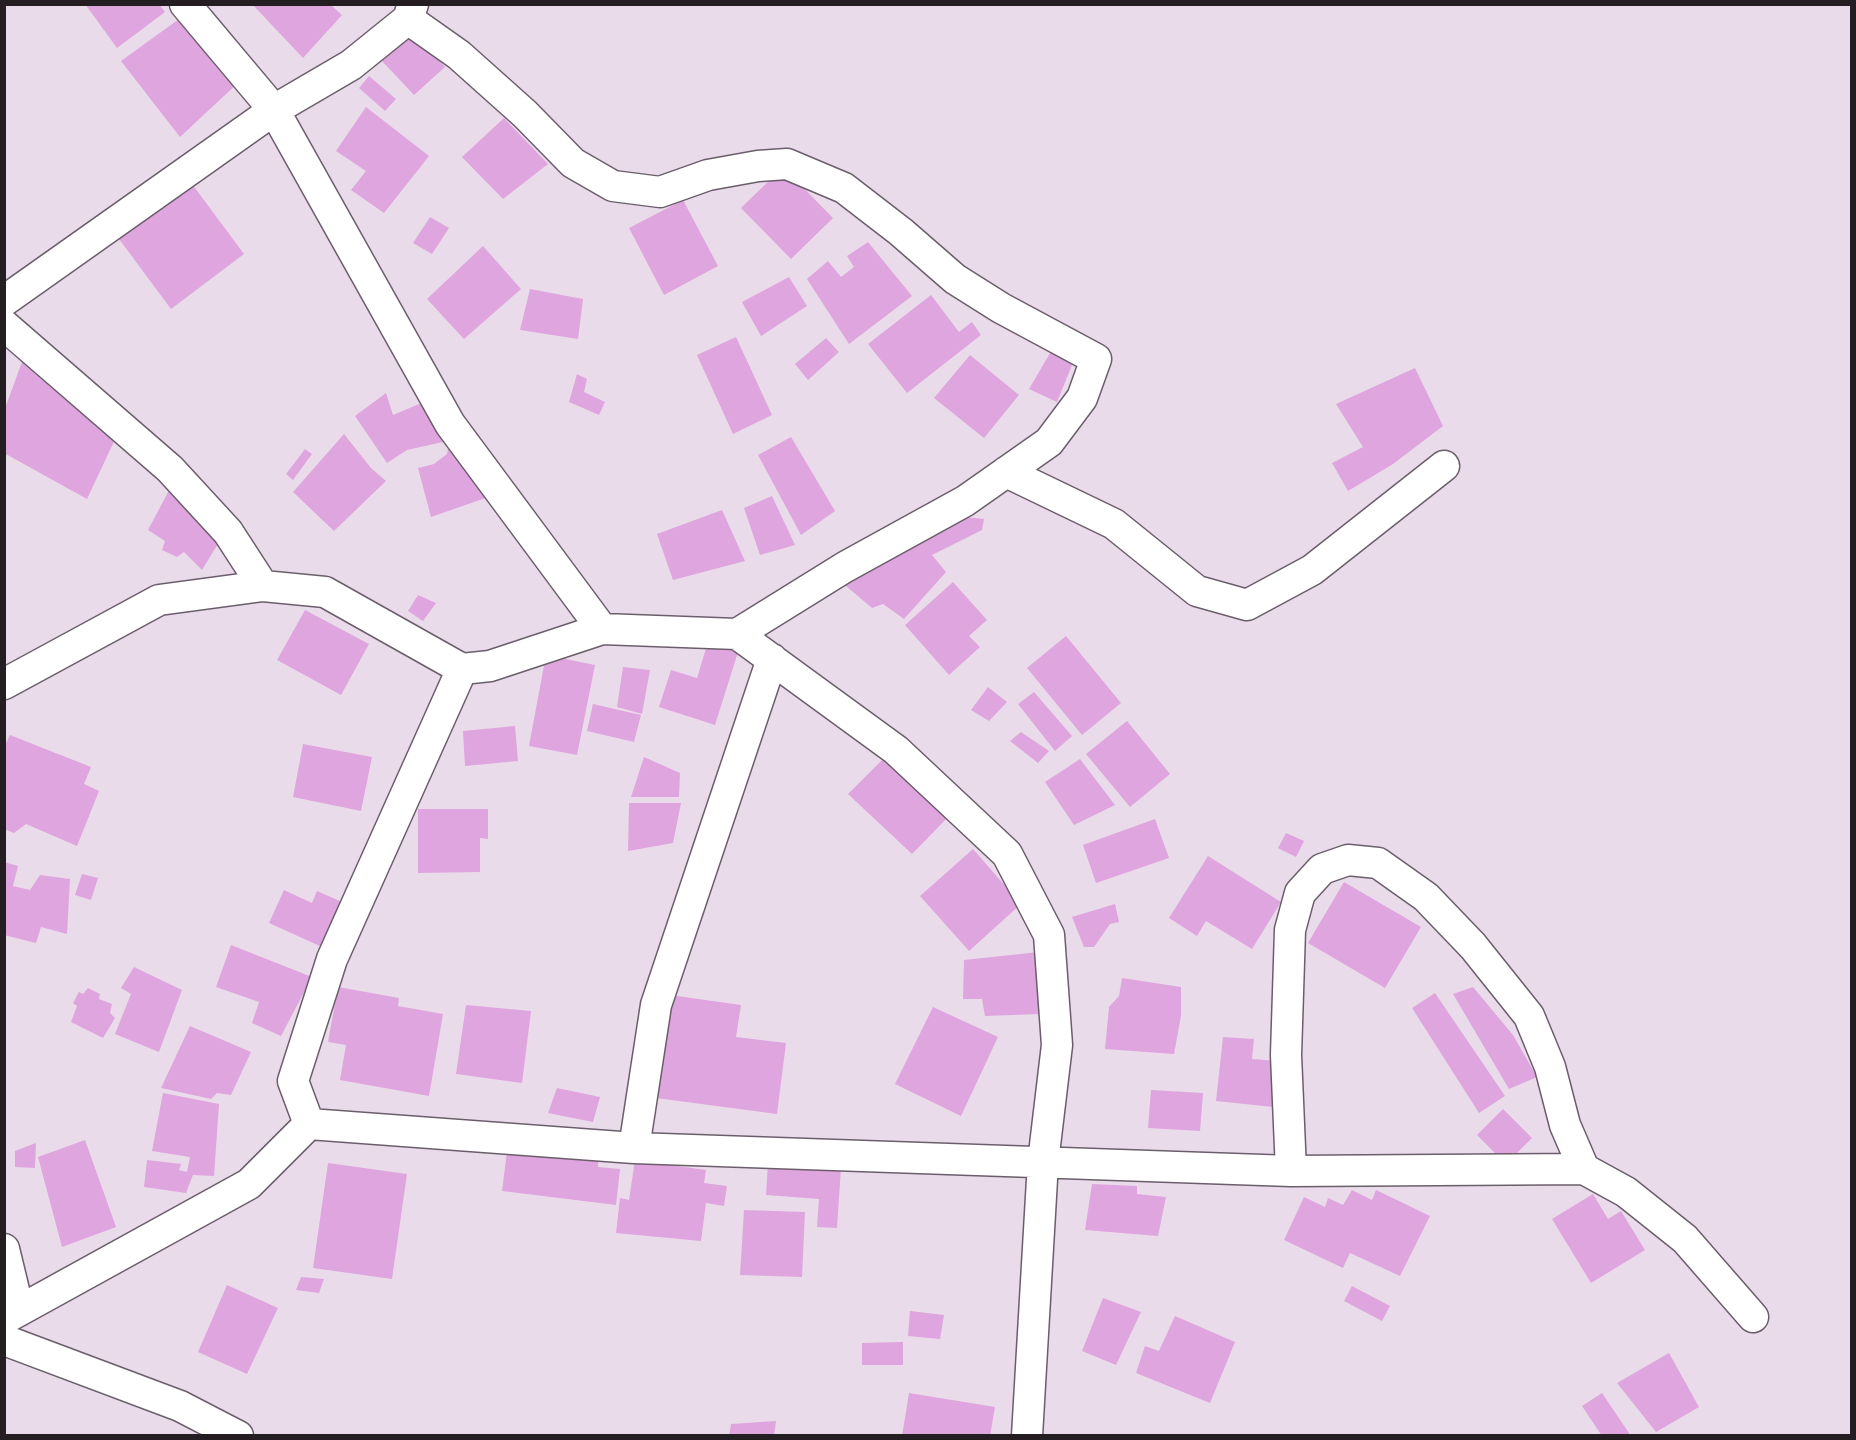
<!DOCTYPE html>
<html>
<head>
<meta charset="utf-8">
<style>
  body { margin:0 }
  #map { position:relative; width:1856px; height:1440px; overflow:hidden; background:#eadbea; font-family:"Exo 2",sans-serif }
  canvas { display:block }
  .frame { position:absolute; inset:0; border:6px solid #241e23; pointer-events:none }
</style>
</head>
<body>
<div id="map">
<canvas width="1856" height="1440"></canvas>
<div class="frame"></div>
</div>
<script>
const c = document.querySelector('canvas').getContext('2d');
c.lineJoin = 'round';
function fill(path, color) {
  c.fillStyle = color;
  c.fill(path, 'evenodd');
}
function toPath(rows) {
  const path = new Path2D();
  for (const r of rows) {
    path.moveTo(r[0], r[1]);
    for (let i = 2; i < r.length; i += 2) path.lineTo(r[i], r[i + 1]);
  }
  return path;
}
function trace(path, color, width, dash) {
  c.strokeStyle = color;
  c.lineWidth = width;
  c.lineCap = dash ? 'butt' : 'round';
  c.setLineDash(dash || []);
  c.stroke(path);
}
fill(toPath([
  [85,4,159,4,165,12,117,48],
  [252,4,330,4,342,15,303,58],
  [186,14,240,81,180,137,121,61],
  [410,31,445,67,414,95,382,61],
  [369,76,396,99,385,111,359,88],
  [366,107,429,156,384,213,351,190,366,171,336,151],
  [504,118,548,164,503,199,462,157],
  [783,167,833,218,791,259,741,208],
  [192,184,244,254,171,309,119,239],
  [683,200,718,266,664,295,629,228],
  [430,217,449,228,432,254,413,243],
  [868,242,912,296,849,344,807,279,828,261,841,277,854,267,847,256],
  [483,246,521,289,464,339,427,299],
  [789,277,807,306,761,336,742,302],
  [530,289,583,299,578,339,520,330],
  [931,295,959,332,972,322,981,335,907,393,868,344],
  [736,337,772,415,733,434,697,355],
  [826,338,839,352,808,380,795,364],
  [1053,348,1072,365,1057,402,1029,389],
  [26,351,119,431,87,499,4,453,4,411],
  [970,355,1019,395,984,438,934,398],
  [1415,368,1443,426,1393,464,1348,491,1332,463,1363,447,1336,404],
  [577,374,587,379,584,392,605,402,599,415,569,402],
  [386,393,393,415,424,402,443,442,407,450,387,463,355,416],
  [344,434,371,468,386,481,334,531,293,492],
  [791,437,835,511,801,535,758,455],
  [449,444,497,494,431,517,418,468,434,464,447,454],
  [305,449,312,454,293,480,286,474],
  [175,479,224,534,202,570,184,552,177,557,162,550,165,541,148,530],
  [772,496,795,545,760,555,744,508],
  [722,510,745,561,673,580,657,534],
  [946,515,984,519,982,530,932,555,946,572,904,619,883,604,872,608,840,581],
  [953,582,987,620,969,636,980,647,949,675,905,625],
  [418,595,436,603,423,621,408,611],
  [305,610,369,644,341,695,277,660],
  [1066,636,1121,703,1082,735,1027,668],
  [708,642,738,652,715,725,659,707,671,670,697,678],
  [546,655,595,665,577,755,529,746],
  [623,667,650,670,642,714,617,707],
  [988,687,1007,702,989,721,971,710],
  [1034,692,1072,736,1055,751,1018,704],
  [593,704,641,715,634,742,587,731],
  [1127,721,1170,774,1130,807,1086,754],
  [515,726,518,761,465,766,463,731],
  [1021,732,1049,751,1038,763,1010,741],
  [10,735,91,767,84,784,99,791,77,846,26,824,14,833,4,829,4,747],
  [303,744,372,757,361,811,293,797],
  [887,755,953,812,912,854,848,794],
  [644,757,680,773,679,797,631,797],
  [1080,759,1115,805,1074,825,1045,782],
  [629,803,681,803,673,843,628,851],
  [418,809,488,809,488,839,480,838,480,872,418,873],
  [1155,819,1169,858,1096,883,1083,845],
  [1286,833,1304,841,1296,857,1278,848],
  [973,849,1021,904,969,951,920,896],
  [1208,856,1281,902,1252,949,1206,921,1197,936,1169,918],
  [4,862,18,866,13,886,30,890,40,875,70,879,67,934,41,927,36,943,4,935],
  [82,874,98,878,91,900,75,895],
  [1344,882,1421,927,1385,988,1308,943],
  [284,890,312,903,317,891,342,902,322,947,269,923],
  [1115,904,1119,922,1110,924,1094,947,1084,947,1072,917],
  [231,945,312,977,281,1036,252,1023,259,1002,216,987],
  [1039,952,1041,1014,985,1016,982,999,963,999,964,960],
  [134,967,182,990,159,1052,115,1034,131,994,121,988],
  [1122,978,1181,987,1181,1016,1174,1054,1105,1049,1109,1007,1119,996],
  [338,987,399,998,398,1006,443,1014,429,1096,340,1080,346,1045,328,1042],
  [1473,987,1513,1035,1537,1077,1509,1089,1453,994],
  [88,988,100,994,99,999,112,1004,110,1013,115,1018,103,1038,71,1022,77,1006,73,1003,79,992,83,994],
  [1435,993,1505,1096,1479,1113,1412,1008],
  [670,995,741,1005,736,1037,786,1043,777,1114,656,1098],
  [466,1005,531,1011,522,1083,456,1074],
  [933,1007,998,1037,961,1116,895,1084],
  [190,1026,251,1052,231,1095,217,1093,211,1099,161,1088],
  [1223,1037,1254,1039,1252,1059,1278,1061,1273,1107,1216,1101],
  [557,1088,600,1097,593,1122,548,1113],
  [1151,1090,1203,1093,1200,1131,1148,1128],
  [163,1093,219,1104,214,1176,193,1175,186,1193,144,1187,147,1160,181,1164,179,1170,187,1172,190,1157,152,1151],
  [1503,1109,1532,1138,1506,1164,1477,1135],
  [85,1140,116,1227,62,1247,38,1157],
  [36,1143,35,1168,15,1167,15,1151],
  [508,1144,599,1154,598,1167,620,1169,616,1205,502,1191],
  [635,1160,706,1170,704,1183,727,1186,724,1206,706,1203,701,1241,616,1233,620,1198,629,1200],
  [328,1163,407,1174,392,1279,313,1268],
  [768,1163,841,1168,837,1228,817,1227,819,1199,766,1195],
  [1092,1184,1137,1186,1137,1194,1166,1197,1158,1236,1085,1230],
  [1352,1190,1372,1200,1376,1190,1430,1216,1400,1276,1350,1253,1343,1268,1284,1240,1304,1197,1325,1207,1328,1198,1343,1205],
  [1593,1194,1608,1219,1621,1211,1645,1250,1591,1283,1552,1219],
  [744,1210,805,1212,802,1277,740,1275],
  [301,1277,324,1279,319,1293,296,1290],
  [227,1285,278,1308,247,1374,198,1352],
  [1352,1286,1390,1306,1382,1321,1344,1301],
  [1103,1298,1141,1312,1116,1365,1082,1351],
  [910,1311,944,1315,940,1339,908,1336],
  [1175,1316,1235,1342,1210,1403,1136,1373,1145,1346,1159,1351],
  [903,1342,903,1365,862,1365,862,1343],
  [1669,1353,1699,1407,1656,1432,1617,1383],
  [909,1393,995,1407,990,1436,902,1436],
  [1602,1393,1631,1436,1602,1436,1582,1406],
  [776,1421,774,1436,729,1436,731,1424]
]), '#dfa5de');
const minor = toPath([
  [185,4,274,110,450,424,602,629],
  [4,301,274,110,351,65,408,19,413,4],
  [4,325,170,469,228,532,263,586],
  [1006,472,1114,524,1197,591,1247,605,1312,570,1444,466],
  [737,634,896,750,1007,854,1049,935,1057,1045,1043,1162,1027,1436],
  [4,684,159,600,263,586,325,592,462,669,490,666,602,629,737,634,845,567,965,501,1049,442,1082,398,1096,359,1001,308,955,279,901,232,844,188,787,164,758,166,708,175,660,192,613,186,573,163,525,114,459,55,408,19],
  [309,1124,293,1081,332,959,462,669],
  [634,1148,656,1005,772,659],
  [1291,1171,1286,1055,1290,930,1300,893,1322,869,1348,860,1378,863,1426,897,1473,946,1529,1016,1550,1067,1565,1125,1584,1169,1626,1192,1685,1239,1753,1317],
  [4,1249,19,1311],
  [4,1319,249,1184,309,1124,634,1148,1291,1171,1584,1169],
  [4,1340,180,1406,238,1436]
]);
trace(minor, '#6b5e6b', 33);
trace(minor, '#fff', 30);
</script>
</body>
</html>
